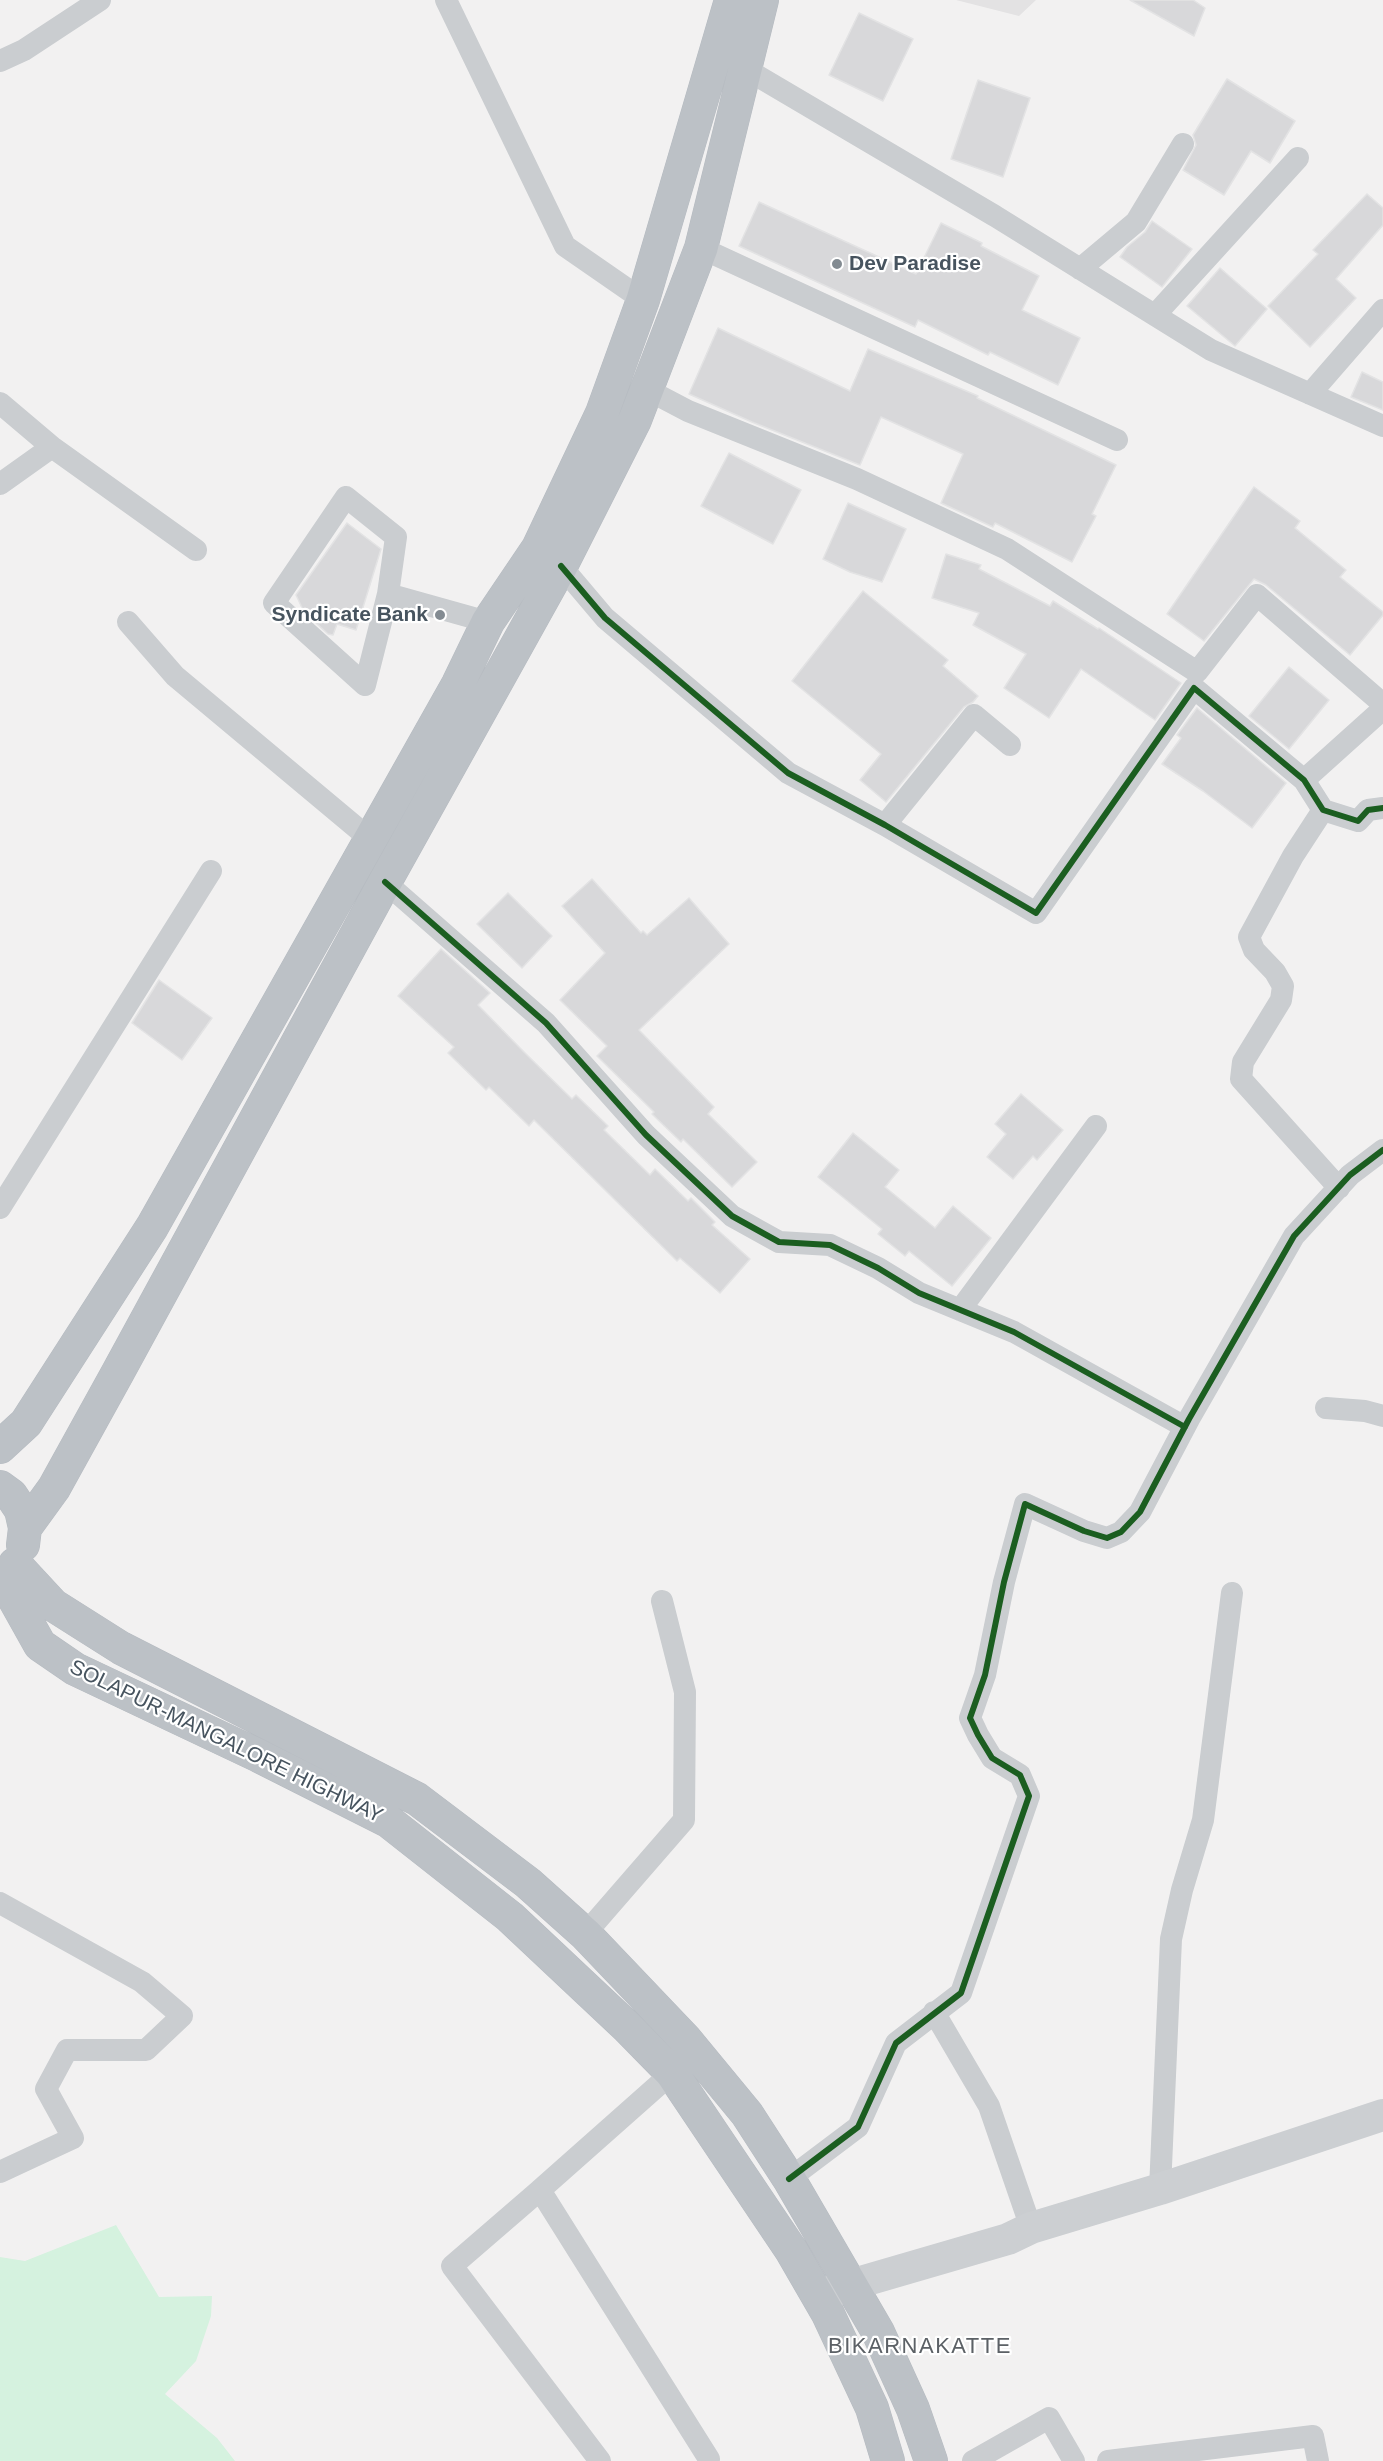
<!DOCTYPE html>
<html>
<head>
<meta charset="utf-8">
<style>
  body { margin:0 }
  canvas { display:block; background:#f2f1f1 }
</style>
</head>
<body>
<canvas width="1383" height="2461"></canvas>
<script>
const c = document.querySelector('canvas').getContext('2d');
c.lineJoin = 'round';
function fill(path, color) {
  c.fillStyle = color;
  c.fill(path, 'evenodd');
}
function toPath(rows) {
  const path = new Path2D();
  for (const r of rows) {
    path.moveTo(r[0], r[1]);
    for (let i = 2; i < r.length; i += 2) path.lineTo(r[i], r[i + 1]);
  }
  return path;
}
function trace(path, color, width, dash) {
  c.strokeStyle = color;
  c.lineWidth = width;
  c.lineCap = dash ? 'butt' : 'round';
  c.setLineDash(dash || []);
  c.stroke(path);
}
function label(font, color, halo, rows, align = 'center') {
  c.font = font + ' Helvetica,sans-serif';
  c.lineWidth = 4.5;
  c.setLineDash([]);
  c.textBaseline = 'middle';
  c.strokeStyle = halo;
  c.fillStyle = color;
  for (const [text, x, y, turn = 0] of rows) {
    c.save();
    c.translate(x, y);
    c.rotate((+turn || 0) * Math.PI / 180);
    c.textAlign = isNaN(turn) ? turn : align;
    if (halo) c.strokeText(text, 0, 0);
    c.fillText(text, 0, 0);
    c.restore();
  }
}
fill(toPath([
  [956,0,1036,0,1019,16]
]), '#e3e2e3');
fill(toPath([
  [116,2225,159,2297,212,2296,211,2316,196,2361,165,2394,217,2438,235,2461,0,2461,0,2257,25,2261]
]), '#d5f2df');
const building = toPath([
  [1130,0,1193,0,1205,8,1194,36,1130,0],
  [859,13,913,39,883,101,829,75,859,13],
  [1227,79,1295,121,1270,163,1251,151,1224,195,1183,170,1196,145,1193,135,1227,79],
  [978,80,1030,98,1003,177,951,159,978,80],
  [1367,194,1383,208,1383,225,1336,279,1356,298,1310,347,1268,306,1318,254,1313,250,1367,194],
  [759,202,916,274,941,223,982,243,981,246,1039,276,1022,310,1080,338,1058,385,990,352,988,355,918,320,915,327,739,246,759,202],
  [1152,221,1192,249,1162,287,1120,257,1127,247,1145,232,1152,221],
  [1220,268,1267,309,1235,346,1187,306,1220,268],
  [718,328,850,391,868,349,978,396,977,398,1116,465,1092,514,1096,516,1072,562,995,523,993,527,941,503,963,454,881,417,860,465,752,422,689,394,718,328],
  [1362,372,1383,382,1383,410,1351,397,1362,372],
  [729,453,801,490,773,544,701,506,729,453],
  [1254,487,1300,521,1295,528,1346,570,1340,577,1383,612,1383,615,1350,655,1266,585,1254,579,1204,641,1167,614,1254,487],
  [848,503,906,529,882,582,850,572,823,559,848,503],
  [347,523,381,549,356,630,337,624,333,635,328,634,304,612,296,595,347,523],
  [946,554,981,565,979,569,1050,606,1053,601,1098,629,1099,628,1181,683,1155,720,1081,669,1049,718,1004,688,1026,654,973,625,979,613,932,598,946,554],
  [863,591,948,660,943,666,978,696,973,702,964,707,886,802,860,780,881,754,792,681,863,591],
  [1289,667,1329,700,1289,749,1249,716,1289,667],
  [1197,708,1286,783,1252,828,1203,791,1162,764,1181,738,1177,735,1197,708],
  [592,879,641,933,643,931,647,935,689,898,729,944,639,1030,714,1107,708,1114,757,1162,732,1187,683,1139,681,1142,652,1114,654,1112,597,1056,607,1046,560,1000,605,953,562,906,592,879],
  [508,893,552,936,522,968,477,924,508,893],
  [441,949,490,993,478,1005,524,1052,572,1099,576,1095,608,1126,604,1130,650,1175,655,1169,688,1201,691,1198,715,1222,712,1225,750,1259,720,1293,680,1258,677,1261,534,1120,529,1126,489,1087,486,1090,448,1053,454,1047,398,996,441,949],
  [159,980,212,1018,182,1060,132,1023,159,980],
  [1021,1094,1063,1130,1037,1160,1033,1156,1013,1179,987,1157,1006,1134,995,1124,1021,1094],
  [853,1133,899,1170,885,1187,935,1228,953,1206,991,1238,952,1286,909,1251,905,1256,878,1234,882,1229,818,1177,853,1133]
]);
fill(building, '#d8d8da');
trace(building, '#e3e3e4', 1.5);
const highway = toPath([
  [0,1447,26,1423,152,1227,458,684,488,622,538,548,602,413,643,300,731,0],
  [0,1487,11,1495,21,1510,25,1528,23,1545],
  [25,1528,54,1488,117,1374,385,882,561,566,635,420,701,248,762,0],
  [15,1564,53,1605,121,1648,417,1799,528,1883,585,1934,686,2040,747,2114,789,2179,878,2332,913,2409,931,2461],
  [2,1577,40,1645,75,1669,259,1756,388,1821,510,1917,627,2027,672,2073,791,2250,828,2314,872,2408,888,2461]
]);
trace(highway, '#b6bbc1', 34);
trace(toPath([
  [446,0,565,246,643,300],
  [0,61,24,50,100,0],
  [744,68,995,216,1211,350,1383,426],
  [701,248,1117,440],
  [1080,269,1136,222,1183,144],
  [1155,315,1298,158],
  [648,390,688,411,857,479,1007,549,1197,672,1257,595,1383,704],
  [1310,394,1383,310],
  [0,403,52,447,196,550],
  [0,484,52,447],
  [346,497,396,537,388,594,365,685,274,603,346,497],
  [561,566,605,618,788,773,885,825,1036,913,1194,688,1304,780,1323,810,1358,821,1368,810,1383,808],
  [388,594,488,622],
  [128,622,175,676,370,839],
  [1304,780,1383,709],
  [1323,810,1293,856,1249,937,1254,950,1275,972,1283,986,1281,1000,1243,1062,1241,1079,1339,1188],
  [885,825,974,715,1010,745],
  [385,882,546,1023,646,1135,732,1216,779,1242,830,1245,878,1268,919,1293,1014,1332,1185,1427],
  [0,1208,211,871],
  [960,1310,1096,1126],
  [1326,1408,1365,1411,1383,1416],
  [0,1903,142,1982,182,2016,146,2050,67,2050,46,2089,73,2138,0,2172],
  [585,1934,684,1820,685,1692,662,1601],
  [934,2012,989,2106,1031,2228],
  [789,2179,858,2127,896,2043,961,1993,1029,1796,1020,1775,992,1758,978,1735,970,1718,985,1675,1004,1582,1025,1504,1084,1531,1107,1538,1121,1532,1140,1512,1189,1419,1294,1236,1350,1175,1383,1150],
  [1160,2189,1171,1939,1182,1890,1203,1820,1232,1593],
  [540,2190,672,2073],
  [600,2461,452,2266,540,2190,709,2459],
  [973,2461,1049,2418,1074,2461],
  [1108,2461,1313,2436,1318,2461]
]), '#cacdd0', 22);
trace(toPath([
  [818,2296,850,2285,1008,2239,1031,2228,1160,2189,1383,2115]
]), '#cccfd2', 32);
trace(highway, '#bcc1c6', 33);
trace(toPath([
  [561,566,605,618,788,773,885,825,1036,913,1194,688,1304,780,1323,810,1358,821,1368,810,1383,808],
  [385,882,546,1023,646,1135,732,1216,779,1242,830,1245,878,1268,919,1293,1014,1332,1185,1427],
  [789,2179,858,2127,896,2043,961,1993,1029,1796,1020,1775,992,1758,978,1735,970,1718,985,1675,1004,1582,1025,1504,1084,1531,1107,1538,1121,1532,1140,1512,1189,1419,1294,1236,1350,1175,1383,1150]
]), '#1b5e20', 6);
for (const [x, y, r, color] of [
  [837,264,6,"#838b92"],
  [440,615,6,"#838b92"]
]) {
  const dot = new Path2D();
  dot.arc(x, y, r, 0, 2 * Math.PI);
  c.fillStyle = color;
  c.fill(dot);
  trace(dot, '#fff', 2);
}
label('bold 21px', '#47545f', '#fff', [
  ["Dev Paradise",849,264],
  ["Syndicate Bank",428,615,"right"]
], 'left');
label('21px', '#47545f', '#fff', [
  ["SOLAPUR-MANGALORE HIGHWAY",226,1742,26]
]);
c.letterSpacing = '1.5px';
label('22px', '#5c6166', '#fff', [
  ["BIKARNAKATTE",920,2347]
]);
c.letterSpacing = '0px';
</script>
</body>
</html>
